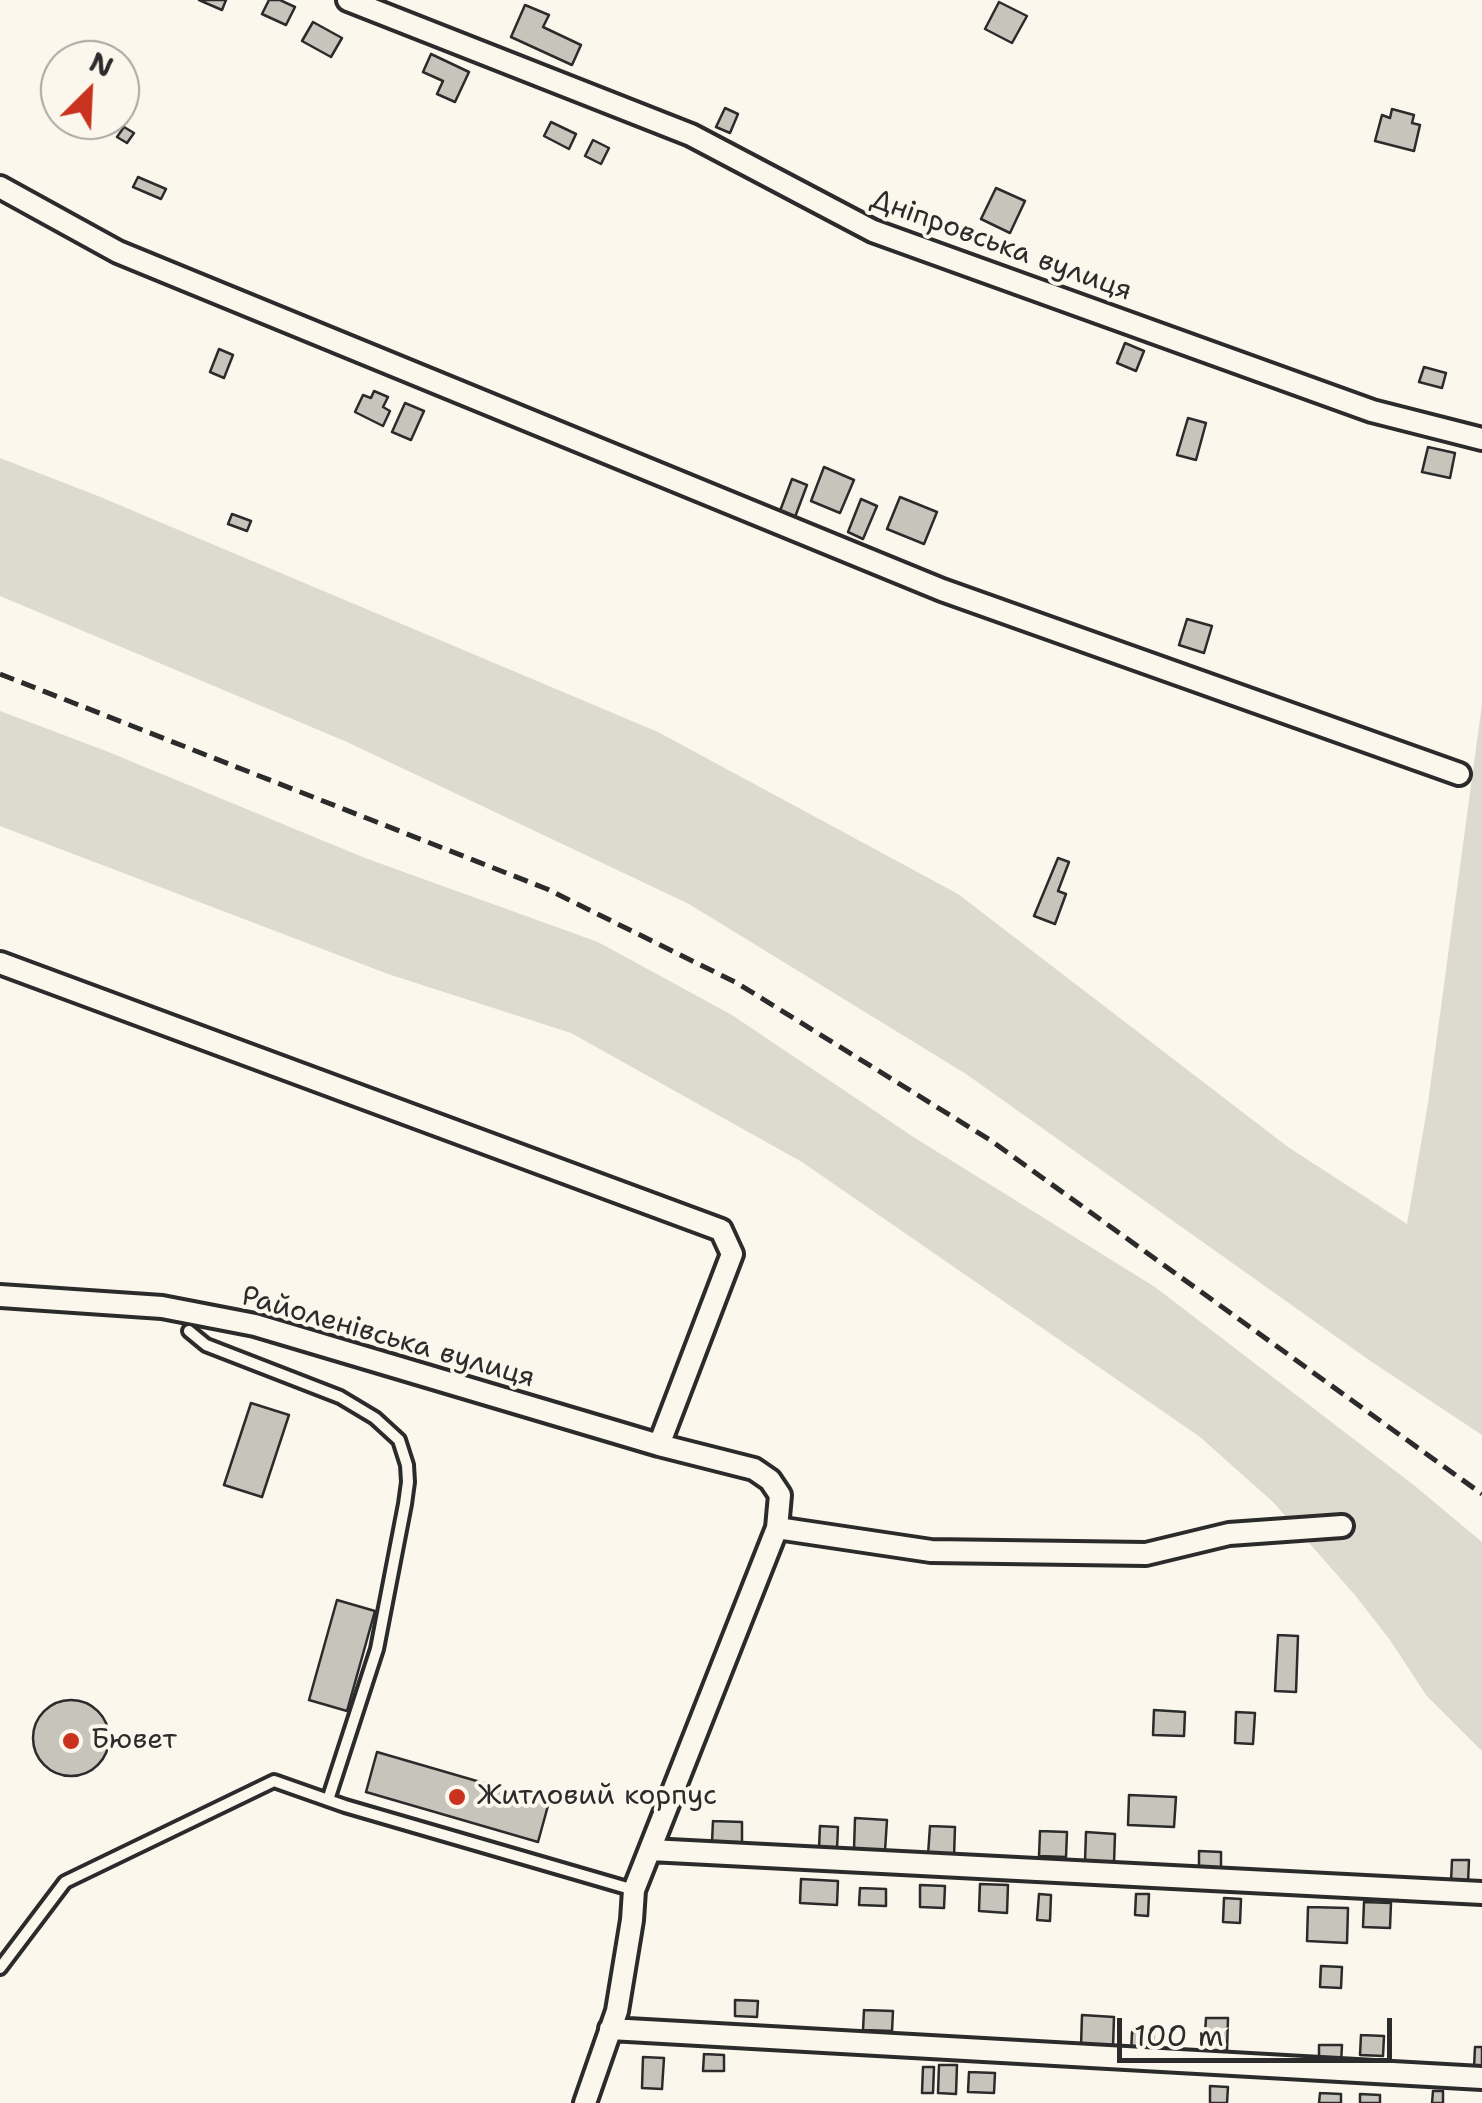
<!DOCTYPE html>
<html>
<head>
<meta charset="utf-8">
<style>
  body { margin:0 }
  #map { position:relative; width:1482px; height:2103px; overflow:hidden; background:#fbf7ec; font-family:"Shantell Sans",sans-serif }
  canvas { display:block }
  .north { position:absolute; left:40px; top:40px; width:100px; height:100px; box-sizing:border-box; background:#fbf7ec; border:2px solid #a8a59f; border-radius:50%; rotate:24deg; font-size:28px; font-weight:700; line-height:40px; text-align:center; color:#2b2b2b }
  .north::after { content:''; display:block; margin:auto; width:35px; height:45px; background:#c8321e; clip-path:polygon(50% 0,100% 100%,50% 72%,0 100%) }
  .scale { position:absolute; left:1117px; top:2018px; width:275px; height:45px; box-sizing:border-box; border:5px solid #2b2b2b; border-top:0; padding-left:12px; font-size:30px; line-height:35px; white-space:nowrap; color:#2b2b2b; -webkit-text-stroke:8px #fbf7ec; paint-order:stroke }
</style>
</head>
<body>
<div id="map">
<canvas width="1482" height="2103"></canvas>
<div class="north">N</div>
<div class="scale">100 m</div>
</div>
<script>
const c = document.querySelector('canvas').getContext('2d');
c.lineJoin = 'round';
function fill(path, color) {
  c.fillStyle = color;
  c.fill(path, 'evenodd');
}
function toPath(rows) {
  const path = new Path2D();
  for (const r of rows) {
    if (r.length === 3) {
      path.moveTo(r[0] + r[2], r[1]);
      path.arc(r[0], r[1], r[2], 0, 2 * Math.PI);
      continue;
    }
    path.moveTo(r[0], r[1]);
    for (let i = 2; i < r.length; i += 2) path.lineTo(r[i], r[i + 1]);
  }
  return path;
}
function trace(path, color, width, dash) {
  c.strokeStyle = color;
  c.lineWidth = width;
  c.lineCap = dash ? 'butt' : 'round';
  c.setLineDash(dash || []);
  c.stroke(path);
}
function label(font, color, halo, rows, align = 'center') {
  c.font = font + ' "Shantell Sans",sans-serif';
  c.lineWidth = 8;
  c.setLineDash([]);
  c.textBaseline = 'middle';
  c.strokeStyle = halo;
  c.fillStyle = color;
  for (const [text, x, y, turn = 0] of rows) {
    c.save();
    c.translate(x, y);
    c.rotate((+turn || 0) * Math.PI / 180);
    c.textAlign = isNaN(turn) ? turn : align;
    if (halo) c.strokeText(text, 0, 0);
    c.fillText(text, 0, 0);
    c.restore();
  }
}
fill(toPath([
  [0,458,98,496,658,732,958,894,1288,1147,1407,1224,1428,1103,1482,704,1482,1435,1369,1360,966,1074,689,904,347,742,0,596],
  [0,711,106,751,365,858,598,942,732,1015,915,1138,1155,1287,1415,1486,1482,1542,1482,1751,1426,1695,1390,1640,1354,1594,1273,1502,1200,1437,802,1162,571,1033,388,974,0,826]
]), '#dddad0');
const building = toPath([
  [199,0,226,0,222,10,199,0],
  [269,0,280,0,295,7,286,25,262,14,269,0],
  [999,2,1027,16,1012,43,985,29,999,2],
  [525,5,549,15,543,27,581,45,572,65,511,37,525,5],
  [313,22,342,38,331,57,302,41,313,22],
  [431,54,469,72,455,102,437,94,443,81,423,72,431,54],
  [725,108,738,114,730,133,716,127,725,108],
  [1392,109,1414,115,1412,123,1420,125,1414,151,1375,141,1382,115,1390,118,1392,109],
  [551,122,576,134,569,149,544,136,551,122],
  [124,127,134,133,127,143,117,137,124,127],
  [593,140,609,148,601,164,585,156,593,140],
  [138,177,166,189,161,199,133,187,138,177],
  [996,188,1025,201,1010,233,981,219,996,188],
  [1125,343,1144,351,1136,371,1117,363,1125,343],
  [219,349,233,355,224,378,210,372,219,349],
  [1424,367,1446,373,1442,388,1419,382,1424,367],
  [374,391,388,397,383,407,390,411,383,426,355,412,363,395,371,398,374,391],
  [405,403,424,411,411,440,392,432,405,403],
  [1188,418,1206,423,1196,460,1177,455,1188,418],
  [1428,447,1455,453,1450,478,1422,472,1428,447],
  [824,467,854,480,840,513,811,501,824,467],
  [792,479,807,485,795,517,780,511,792,479],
  [900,497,937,512,924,544,887,529,900,497],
  [861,499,877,506,863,539,848,532,861,499],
  [232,514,251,521,247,531,228,524,232,514],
  [1187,619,1212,626,1204,653,1179,645,1187,619],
  [1058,858,1069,862,1058,891,1066,894,1055,924,1034,916,1058,858],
  [251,1403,289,1415,262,1497,224,1485,251,1403],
  [337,1600,375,1611,347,1711,309,1700,337,1600],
  [1278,1635,1298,1636,1296,1692,1275,1691,1278,1635],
  [71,1738,38],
  [1154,1710,1185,1712,1184,1736,1153,1735,1154,1710],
  [1236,1712,1255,1713,1253,1744,1235,1743,1236,1712],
  [377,1752,549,1802,538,1842,366,1792,377,1752],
  [1129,1795,1176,1797,1174,1827,1128,1825,1129,1795],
  [855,1818,887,1820,885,1851,854,1849,855,1818],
  [713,1821,742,1822,742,1843,712,1842,713,1821],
  [820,1826,838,1827,837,1849,819,1848,820,1826],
  [930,1826,955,1827,954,1857,928,1855,930,1826],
  [1040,1831,1067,1832,1066,1857,1039,1856,1040,1831],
  [1086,1832,1115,1834,1114,1863,1085,1861,1086,1832],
  [1199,1851,1221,1852,1221,1868,1199,1867,1199,1851],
  [1452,1860,1469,1860,1468,1883,1451,1882,1452,1860],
  [801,1879,838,1881,837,1905,800,1903,801,1879],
  [980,1884,1008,1885,1007,1913,979,1911,980,1884],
  [920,1885,945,1886,944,1908,920,1907,920,1885],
  [860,1888,886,1889,886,1906,859,1905,860,1888],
  [1039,1894,1051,1895,1050,1921,1037,1920,1039,1894],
  [1136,1894,1149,1894,1148,1916,1135,1915,1136,1894],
  [1224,1898,1241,1899,1240,1923,1223,1922,1224,1898],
  [1364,1902,1391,1903,1390,1928,1363,1927,1364,1902],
  [1308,1907,1348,1908,1347,1943,1307,1941,1308,1907],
  [1321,1966,1342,1967,1341,1988,1320,1987,1321,1966],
  [735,2000,758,2001,757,2017,735,2016,735,2000],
  [864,2010,893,2011,892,2031,863,2030,864,2010],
  [1082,2015,1114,2017,1113,2047,1081,2046,1082,2015],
  [1206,2018,1228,2018,1227,2051,1204,2050,1206,2018],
  [1132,2032,1154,2033,1153,2055,1131,2054,1132,2032],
  [1361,2035,1384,2036,1383,2056,1360,2055,1361,2035],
  [1319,2045,1342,2045,1341,2063,1319,2062,1319,2045],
  [1475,2047,1482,2047,1482,2068,1474,2068,1475,2047],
  [704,2054,724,2055,724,2071,703,2071,704,2054],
  [643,2057,664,2058,662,2089,642,2088,643,2057],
  [939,2065,957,2065,956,2094,938,2093,939,2065],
  [923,2067,934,2067,933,2093,922,2093,923,2067],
  [969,2072,995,2073,994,2093,968,2092,969,2072],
  [1210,2086,1228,2087,1227,2103,1210,2103,1210,2086],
  [1433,2091,1443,2091,1443,2103,1432,2103,1433,2091],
  [1320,2093,1341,2094,1341,2103,1319,2103,1320,2093],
  [1360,2094,1380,2095,1380,2103,1360,2103,1360,2094]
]);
fill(building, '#c7c4bc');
trace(building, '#2b2b2b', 2.5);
const service = toPath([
  [189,1331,206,1345,340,1397,375,1418,399,1440,407,1465,408,1482,405,1504,377,1649,328,1800],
  [0,1968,65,1882,274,1781,345,1806,634,1890]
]);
const minor = toPath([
  [348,0,691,135,873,231,1372,411,1482,439],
  [0,187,118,252,942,590,1459,774],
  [0,963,721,1230,732,1254,659,1445],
  [0,1296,162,1307,255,1325,659,1445,754,1469,770,1480,780,1495,777,1528,634,1890,632,1920,617,2011,585,2103],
  [777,1528,931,1551,1146,1554,1229,1534,1342,1526],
  [650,1850,1482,1893],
  [610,2029,1482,2078]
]);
trace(service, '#2b2b2b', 18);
trace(minor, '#2b2b2b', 28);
trace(service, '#fbf7ec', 10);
trace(minor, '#fbf7ec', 20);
trace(toPath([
  [0,674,547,889,737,983,990,1140,1482,1494]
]), '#2b2b2b', 5, [15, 8]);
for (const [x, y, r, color] of [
  [71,1741,10,"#c8321e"],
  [457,1797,10,"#c8321e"]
]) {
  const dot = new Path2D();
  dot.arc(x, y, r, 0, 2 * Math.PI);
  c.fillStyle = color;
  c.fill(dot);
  trace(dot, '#fbf7ec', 4);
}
label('28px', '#2b2b2b', '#fbf7ec', [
  ["Дніпровська вулиця",1001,246,20],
  ["Райоленівська вулиця",388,1338,16]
]);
label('28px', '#2b2b2b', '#fbf7ec', [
  ["Бювет",91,1741],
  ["Житловий корпус",477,1797]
], 'left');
</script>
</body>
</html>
